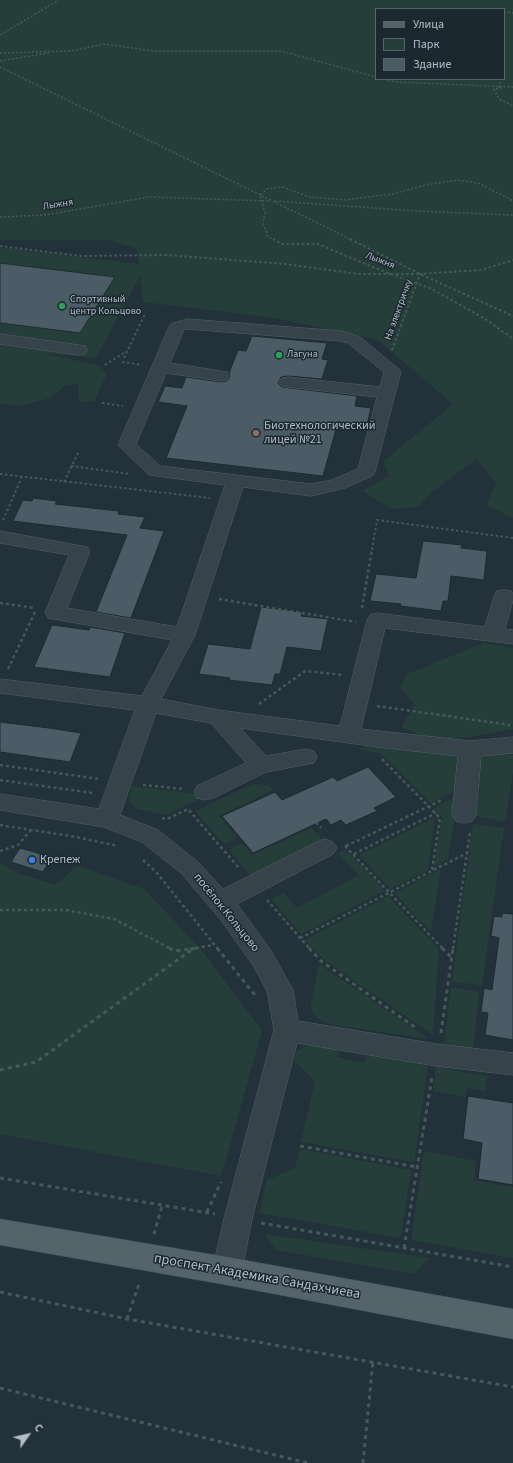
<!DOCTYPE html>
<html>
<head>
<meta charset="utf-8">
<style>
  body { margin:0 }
  #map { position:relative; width:513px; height:1463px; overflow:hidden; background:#23323a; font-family:"Source Sans 3",sans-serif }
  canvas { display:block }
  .legend { position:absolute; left:375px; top:8px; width:130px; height:72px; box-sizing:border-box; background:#1c2830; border:1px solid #58646c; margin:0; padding:5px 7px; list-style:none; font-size:12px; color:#b2bec7 }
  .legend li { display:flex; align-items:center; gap:8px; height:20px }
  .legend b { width:20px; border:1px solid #58646c }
  .north { position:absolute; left:8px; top:1415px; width:40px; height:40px; -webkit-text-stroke:3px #1c2830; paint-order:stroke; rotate:56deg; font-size:11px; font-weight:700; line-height:16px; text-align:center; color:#b2bec7 }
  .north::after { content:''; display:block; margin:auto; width:14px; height:18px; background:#b2bec7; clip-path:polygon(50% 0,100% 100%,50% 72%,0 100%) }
</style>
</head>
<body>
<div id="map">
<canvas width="513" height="1463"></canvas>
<ul class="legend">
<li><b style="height:5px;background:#55636b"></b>Улица</li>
<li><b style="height:11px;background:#263e3a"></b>Парк</li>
<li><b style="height:11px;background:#4c5c66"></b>Здание</li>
</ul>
<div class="north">С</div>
</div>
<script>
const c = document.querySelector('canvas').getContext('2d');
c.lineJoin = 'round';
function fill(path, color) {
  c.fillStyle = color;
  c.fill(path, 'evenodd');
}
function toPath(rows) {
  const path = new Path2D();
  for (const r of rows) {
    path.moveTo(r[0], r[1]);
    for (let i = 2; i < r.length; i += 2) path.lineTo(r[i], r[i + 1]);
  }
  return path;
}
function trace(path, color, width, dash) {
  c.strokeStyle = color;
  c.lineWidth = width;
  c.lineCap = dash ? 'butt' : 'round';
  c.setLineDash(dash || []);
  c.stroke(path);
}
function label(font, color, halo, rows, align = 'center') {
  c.font = font + ' "Source Sans 3",sans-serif';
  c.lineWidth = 3;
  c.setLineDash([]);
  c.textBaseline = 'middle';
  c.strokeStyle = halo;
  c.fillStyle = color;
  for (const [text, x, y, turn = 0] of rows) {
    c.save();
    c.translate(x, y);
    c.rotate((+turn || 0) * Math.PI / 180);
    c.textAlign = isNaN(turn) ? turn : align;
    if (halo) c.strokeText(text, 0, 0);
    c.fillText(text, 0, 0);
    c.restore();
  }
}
fill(toPath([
  [0,0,513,0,513,518,487,505,496,483,476,459,431,493,418,507,391,509,363,491,389,476,384,461,453,404,378,340,274,318,143,302,140,276,96,358,42,353,98,365,107,374,94,401,79,402,78,384,66,385,50,398,19,406,0,404,0,247,139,264,137,249,110,240,0,240],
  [376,9,504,9,504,79,376,79],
  [484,643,513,648,513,729,470,737,431,740,401,727,415,705,400,688,407,674],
  [369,744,459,757,459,789,431,803,380,753,358,750],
  [478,751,513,755,513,772,505,822,476,816,480,789,474,782],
  [253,784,268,785,273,790,219,816,237,838,224,844,195,811],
  [132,786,194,794,199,799,166,815,137,809,129,800],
  [458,796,448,859,434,867,442,817,434,808],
  [435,817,428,870,390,889,359,855],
  [473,824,504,828,482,985,452,982],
  [311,828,327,844,254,879,229,850,242,843,252,855],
  [346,849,384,891,301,934,271,899,284,893,297,908,359,875,338,853],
  [0,862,15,872,55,885,78,866,144,889,200,948,262,1031,221,1176,0,1134],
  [441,869,431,932,394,893],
  [388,896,439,949,433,1035,323,959,305,940],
  [319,964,429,1039,329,1024,316,1017,310,1008],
  [451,987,479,992,473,1051,444,1046],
  [311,1044,339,1048,337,1057,364,1063,367,1055,428,1065,414,1162,301,1142,315,1081,294,1060,297,1051],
  [436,1067,487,1076,485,1091,467,1088,466,1097,433,1091],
  [300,1149,411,1170,401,1238,259,1213,267,1180,295,1168],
  [424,1151,476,1161,474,1180,513,1187,513,1258,411,1240],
  [265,1234,264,1234,430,1258,413,1274,276,1250]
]), '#263e3a');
const building = toPath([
  [0,263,115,277,80,333,0,323,0,263],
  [252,336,327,343,322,359,328,360,322,379,288,376,281,377,278,383,282,387,357,396,355,406,371,408,367,425,338,422,323,476,166,458,187,406,158,402,165,386,182,388,186,377,221,382,227,381,230,377,229,373,238,350,246,351,252,336],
  [33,498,57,501,55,504,119,511,118,514,145,517,140,528,164,531,131,618,96,612,127,535,13,521,23,500,32,501,33,498],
  [423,541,462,545,461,548,487,551,484,580,451,576,448,601,443,601,441,611,400,606,401,604,370,601,376,574,416,578,423,541],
  [261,607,302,612,301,616,328,619,321,651,287,647,280,674,275,674,272,685,229,680,230,678,199,674,208,644,250,649,261,607],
  [52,625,89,630,90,627,125,633,110,677,34,667,52,625],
  [0,722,49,728,81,733,70,762,0,752,0,722],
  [368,767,396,797,374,808,377,811,346,825,341,820,331,825,326,819,253,853,222,816,275,792,282,800,333,777,337,781,368,767],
  [20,848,52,857,43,872,11,862,20,848],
  [502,913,513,914,513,1040,485,1035,488,1013,481,1012,484,988,492,990,499,938,491,936,494,916,502,917,502,913],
  [468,1096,513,1103,513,1185,478,1179,482,1143,463,1139,468,1096]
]);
fill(building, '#4c5c66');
trace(building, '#1e2a32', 1);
const minor = toPath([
  [187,319,342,331,360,337,401,371,375,472,372,476,345,488,311,496,243,487,195,635,161,699,218,710,340,726,367,620,370,615,377,613,485,627,494,596,497,591,504,590,511,591,513,594,513,600,505,629,513,630,513,644,385,628,361,729,470,741,513,737,513,753,481,756,476,815,472,821,464,823,456,821,452,815,458,756,378,747,240,728,266,756,306,749,314,751,317,757,314,763,266,772,213,798,205,800,197,798,194,792,197,786,246,763,211,723,156,713,120,815,158,830,198,862,223,889,317,842,325,839,333,842,337,848,333,854,237,904,271,951,289,983,293,990,298,1021,436,1044,513,1053,513,1075,436,1066,297,1043,252,1219,242,1271,237,1281,227,1285,217,1281,212,1271,224,1219,274,1030,267,991,253,965,221,920,182,874,142,842,104,827,0,810,0,794,99,809,135,710,0,693,0,679,142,696,172,640,48,618,45,613,69,555,0,543,0,531,87,547,90,551,67,608,177,627,225,485,149,475,118,445,169,327,171,324,187,319],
  [188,329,340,341,348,343,384,372,380,387,288,377,282,378,279,382,282,386,288,387,377,397,358,469,332,480,311,484,160,466,136,444,166,373,221,381,227,380,229,376,227,372,221,371,170,363,184,330,188,329],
  [0,334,79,345,85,346,87,350,85,354,79,355,0,344,0,334]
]);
const major = toPath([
  [0,1219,227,1257,513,1309,513,1339,227,1285,0,1245,0,1219]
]);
trace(minor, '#556169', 1);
trace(major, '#434f57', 1);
trace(toPath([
  [504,12,513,13],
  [0,35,59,0],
  [0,53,71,51,104,44,154,51,281,51,376,77],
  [0,61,49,53],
  [0,67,352,240],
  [384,79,396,82,513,87],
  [499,88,500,79],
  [502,88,494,89,499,99,513,106],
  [275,201,417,211,513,215],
  [0,217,45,215,149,197,270,201],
  [275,240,268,237,263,223,265,213,260,195,267,189,283,187,309,197,345,200,393,194,425,185,458,180,478,183,513,201]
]), '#455a58', 1.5, [2, 2]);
trace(toPath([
  [273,239,282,244,318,244,375,268,432,289,487,320,513,339],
  [350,239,420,274,513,316],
  [0,246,81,256,167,255,285,264,358,274,391,274],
  [396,274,419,274],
  [392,350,420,274,481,270,513,260],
  [124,358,145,314],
  [122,362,142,365],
  [105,365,127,351],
  [102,403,123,406],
  [71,466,130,474],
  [0,474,210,498],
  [64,482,79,451],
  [3,520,22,477],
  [372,550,377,520,513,538]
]), '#455a58', 2, [2.5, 2.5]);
trace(toPath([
  [219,599,356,622],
  [0,603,35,608],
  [362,608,372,549],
  [8,669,35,612],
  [259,704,305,671,343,675],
  [377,706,510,725],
  [382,759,440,818,432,870],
  [0,765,99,779],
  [0,780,93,793],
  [143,785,184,789],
  [162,818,167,819,188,809,239,868],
  [312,818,321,828],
  [0,825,76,837,118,846],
  [345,846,443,949],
  [346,846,442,800],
  [0,851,18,845,31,830],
  [354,854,436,813],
  [143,860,157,873,218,949],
  [267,900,310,949],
  [0,910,66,910,114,919,171,949],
  [300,938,467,853],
  [190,949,214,945],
  [453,949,470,832]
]), '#455a58', 2.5, [3, 3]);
trace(toPath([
  [169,948,175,951,197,948],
  [217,948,255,995],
  [309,948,321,961,416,1028],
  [442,948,452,958],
  [441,1033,453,948],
  [0,1070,36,1062,194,948],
  [300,1146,417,1167],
  [0,1178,215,1214],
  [207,1212,221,1182],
  [261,1223,513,1267],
  [154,1234,162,1206],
  [404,1248,432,1077],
  [0,1292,127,1319,513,1387],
  [127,1319,140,1281],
  [0,1388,308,1463],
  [363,1463,373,1361]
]), '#455a58', 3, [4, 4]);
fill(minor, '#37434b');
fill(major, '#55636b');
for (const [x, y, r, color] of [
  [62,306,4,"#2e9e5b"],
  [279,355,4,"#2e9e5b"],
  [256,433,4,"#8d6e63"],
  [32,860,4,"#3f7fe0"]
]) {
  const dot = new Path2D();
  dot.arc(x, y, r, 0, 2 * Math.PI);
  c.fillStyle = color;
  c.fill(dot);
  trace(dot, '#1c2830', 1.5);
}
label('10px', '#b2bec7', '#1c2830', [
  ["Лыжня",58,205,-9],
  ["Лыжня",380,261,21],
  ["На электричку",399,310,-70]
]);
label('10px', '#b2bec7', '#1c2830', [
  ["Спортивный",70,300],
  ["центр Кольцово",70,312],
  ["Лагуна",287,355]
], 'left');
label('12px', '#b2bec7', '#1c2830', [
  ["Биотехнологический",264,426],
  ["лицей №21",264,440],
  ["Крепеж",40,860]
], 'left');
label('12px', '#b2bec7', '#1c2830', [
  ["посёлок Кольцово",226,913,51]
]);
label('14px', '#b2bec7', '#1c2830', [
  ["проспект Академика Сандахчиева",257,1277,10]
]);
</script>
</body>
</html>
